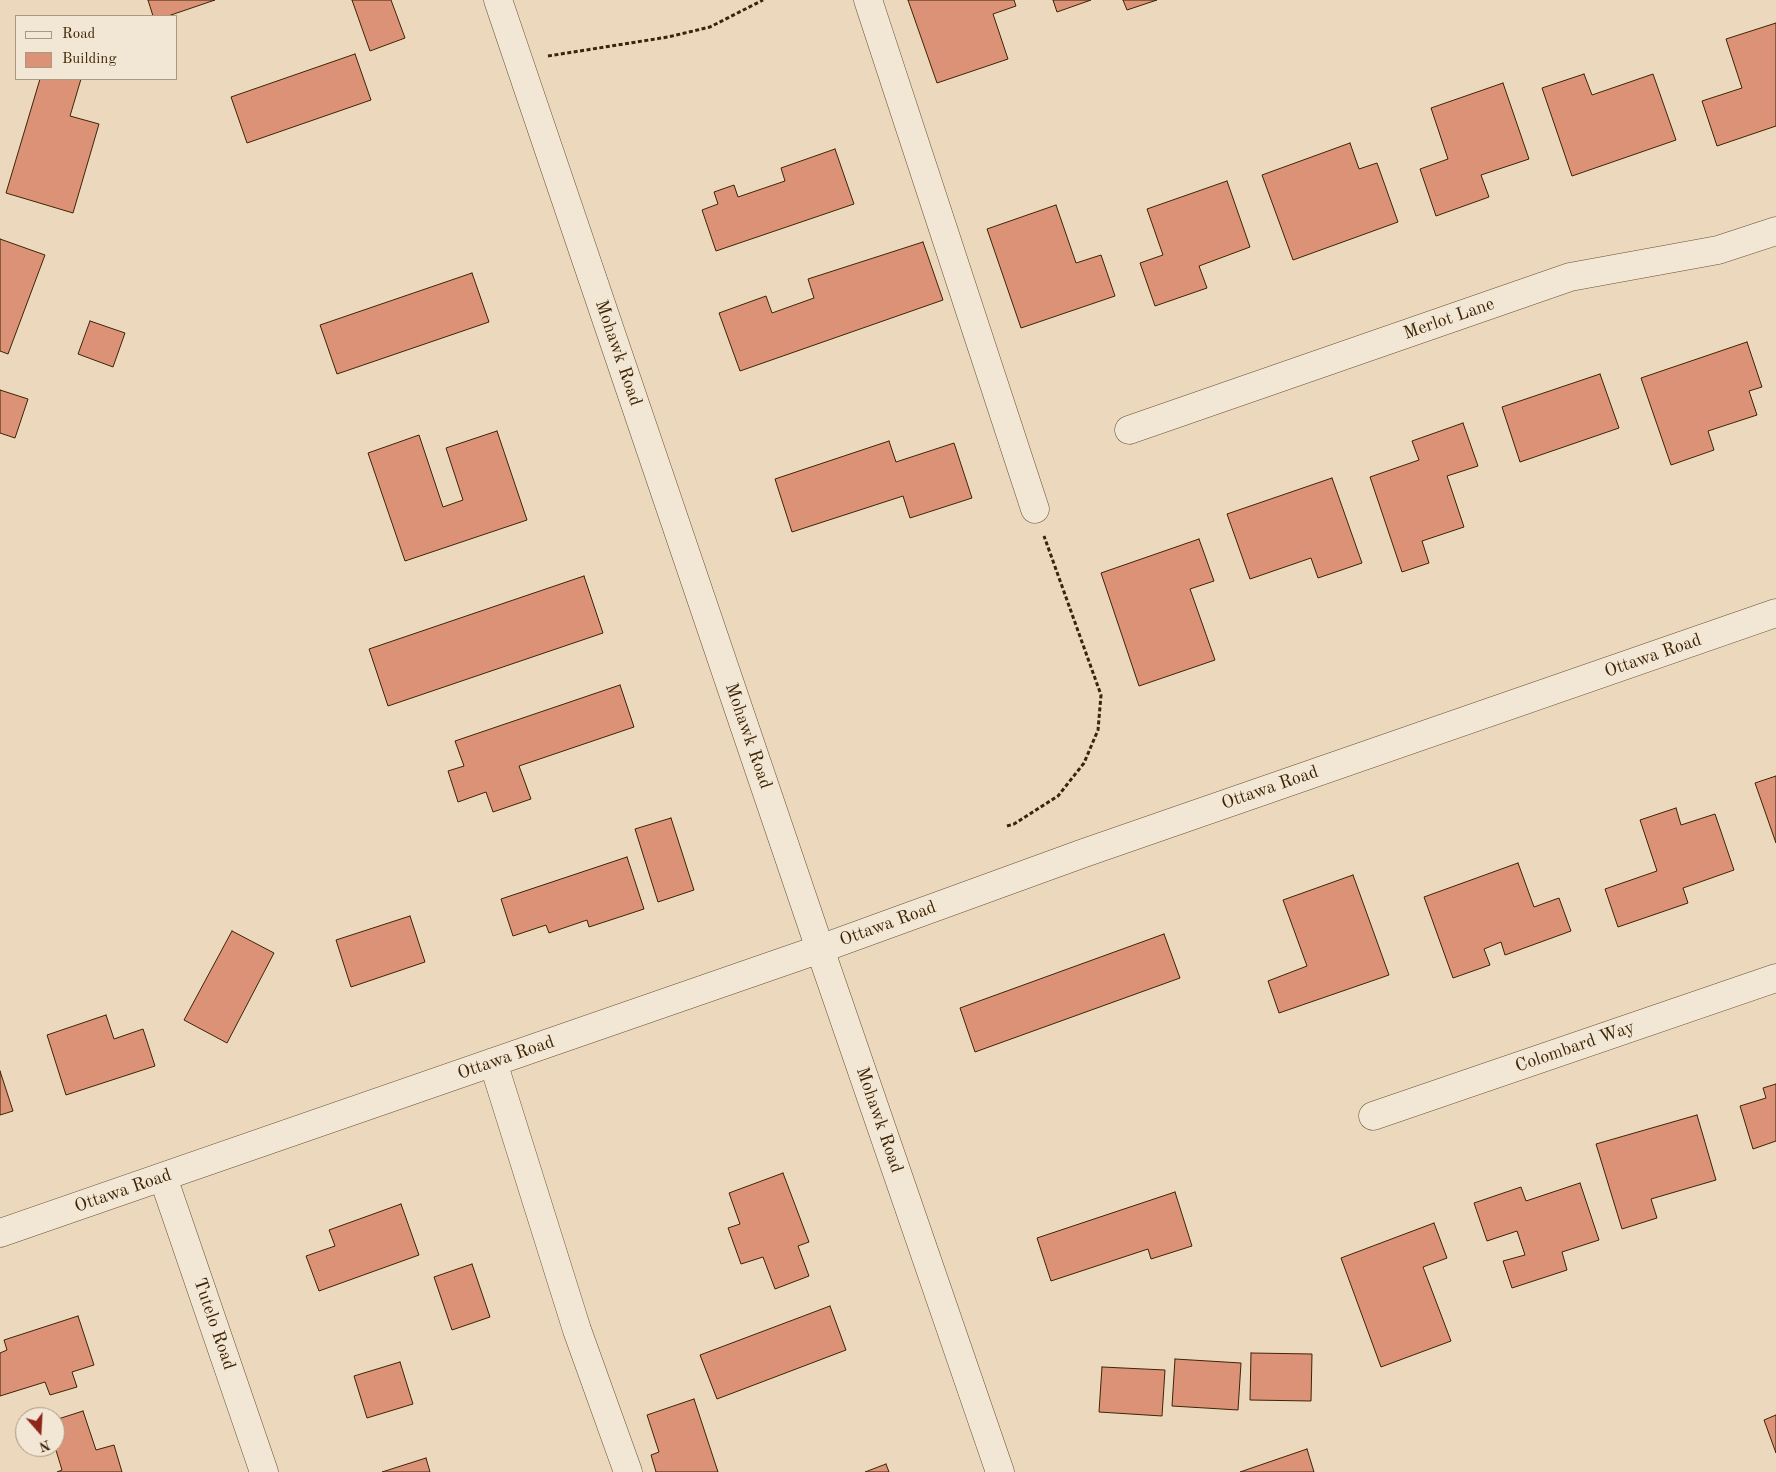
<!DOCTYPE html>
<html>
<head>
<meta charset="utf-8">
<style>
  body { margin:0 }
  #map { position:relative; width:1776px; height:1472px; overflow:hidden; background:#ebd8bd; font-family:"Old Standard TT",serif }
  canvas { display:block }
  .legend { position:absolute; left:15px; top:15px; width:162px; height:65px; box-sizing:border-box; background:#f2e6d4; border:1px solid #aa9881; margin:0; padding:6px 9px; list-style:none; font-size:15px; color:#3d2404 }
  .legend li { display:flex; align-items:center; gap:10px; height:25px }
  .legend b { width:25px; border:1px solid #aa9881 }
  .north { position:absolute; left:15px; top:1407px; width:50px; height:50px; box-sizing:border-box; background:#f2e6d4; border:1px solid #aa9881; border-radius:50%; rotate:161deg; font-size:14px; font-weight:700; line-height:20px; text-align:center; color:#3d2404 }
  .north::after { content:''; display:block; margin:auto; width:18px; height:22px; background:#8f2418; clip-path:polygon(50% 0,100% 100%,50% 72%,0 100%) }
</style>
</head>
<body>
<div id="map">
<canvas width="1776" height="1472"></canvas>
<ul class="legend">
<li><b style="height:6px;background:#f2e6d4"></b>Road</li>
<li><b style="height:14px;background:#db9276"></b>Building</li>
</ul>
<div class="north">N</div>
</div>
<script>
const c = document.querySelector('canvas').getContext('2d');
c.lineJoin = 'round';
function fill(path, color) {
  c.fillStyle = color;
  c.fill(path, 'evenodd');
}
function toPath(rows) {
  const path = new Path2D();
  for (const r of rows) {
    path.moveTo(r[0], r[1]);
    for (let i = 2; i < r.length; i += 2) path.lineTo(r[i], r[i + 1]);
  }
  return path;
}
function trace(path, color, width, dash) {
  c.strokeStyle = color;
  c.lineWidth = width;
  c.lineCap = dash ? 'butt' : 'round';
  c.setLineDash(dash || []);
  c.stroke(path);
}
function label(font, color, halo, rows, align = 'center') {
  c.font = font + ' "Old Standard TT",serif';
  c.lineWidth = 4.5;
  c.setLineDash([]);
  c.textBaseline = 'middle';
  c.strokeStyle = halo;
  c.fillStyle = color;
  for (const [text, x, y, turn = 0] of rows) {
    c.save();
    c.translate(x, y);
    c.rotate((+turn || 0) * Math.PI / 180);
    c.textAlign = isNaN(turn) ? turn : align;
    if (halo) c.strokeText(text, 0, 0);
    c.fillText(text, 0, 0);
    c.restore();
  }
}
const building = toPath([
  [148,0,215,0,168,16,153,16,148,0],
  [352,0,391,0,405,38,370,51,352,0],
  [908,0,1014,0,1016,6,993,14,1008,59,937,83,908,0],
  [1053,0,1091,0,1057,12,1053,0],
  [1123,0,1157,0,1127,10,1123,0],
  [1776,23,1776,126,1717,146,1702,101,1742,88,1726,39,1776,23],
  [355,54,371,100,247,143,231,97,355,54],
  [1584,74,1592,95,1653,74,1676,140,1572,176,1542,88,1584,74],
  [40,79,81,79,70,116,99,124,73,213,6,193,40,79],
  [1503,83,1529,159,1481,175,1489,197,1436,216,1420,169,1448,159,1431,108,1503,83],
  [1350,143,1359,169,1377,163,1398,222,1293,260,1262,175,1350,143],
  [835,149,854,204,716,251,702,210,718,204,714,192,734,185,738,197,785,181,781,168,835,149],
  [1227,181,1250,247,1199,266,1207,288,1155,306,1140,263,1163,255,1147,209,1227,181],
  [1056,205,1076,263,1101,255,1115,296,1021,328,987,229,1056,205],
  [0,239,45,255,8,354,0,351,0,239],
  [923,242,943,300,740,371,719,313,766,296,772,313,814,298,808,279,923,242],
  [472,273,489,322,337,374,320,325,472,273],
  [90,321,125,333,113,367,78,354,90,321],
  [1747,342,1762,387,1749,391,1757,415,1708,431,1714,450,1671,465,1641,378,1747,342],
  [1600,374,1619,428,1520,462,1502,407,1600,374],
  [0,390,28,399,15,438,0,433,0,390],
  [1463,423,1478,466,1447,476,1464,527,1422,541,1429,563,1402,572,1370,477,1419,460,1412,441,1463,423],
  [497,431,527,520,405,561,368,453,419,435,443,507,463,500,446,448,497,431],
  [889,441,896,462,954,443,972,498,910,518,903,496,792,532,775,479,889,441],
  [1332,478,1362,563,1318,578,1311,558,1250,579,1227,514,1332,478],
  [1199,539,1214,581,1190,589,1215,660,1139,686,1101,573,1199,539],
  [584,576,603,633,388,706,369,649,584,576],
  [620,685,634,727,519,766,531,799,493,812,486,792,458,802,448,771,464,766,455,741,620,685],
  [1776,776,1776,843,1755,783,1776,776],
  [1676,808,1681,825,1715,814,1734,870,1683,888,1688,903,1618,927,1605,889,1657,871,1640,820,1676,808],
  [671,818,694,890,658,902,635,829,671,818],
  [627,857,644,909,589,927,587,920,549,933,546,925,513,936,501,899,627,857],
  [1518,863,1534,907,1559,898,1571,931,1505,955,1501,942,1484,949,1490,965,1453,978,1424,897,1518,863],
  [1353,875,1389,975,1279,1013,1268,981,1307,966,1283,900,1353,875],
  [410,916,425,962,351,987,336,940,410,916],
  [232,931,274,953,227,1043,184,1020,232,931],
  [1164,934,1180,978,975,1052,960,1008,1164,934],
  [106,1015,114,1039,143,1029,155,1066,66,1095,47,1035,106,1015],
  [0,1071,13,1111,0,1115,0,1071],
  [1776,1084,1776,1141,1753,1149,1740,1106,1766,1098,1763,1088,1776,1084],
  [1697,1115,1716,1180,1651,1199,1657,1218,1622,1229,1596,1144,1697,1115],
  [783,1173,809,1242,798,1246,809,1276,775,1289,763,1257,741,1264,728,1228,740,1224,729,1193,783,1173],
  [1580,1183,1599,1240,1562,1252,1567,1270,1512,1288,1503,1261,1525,1255,1517,1231,1487,1241,1474,1203,1521,1187,1526,1201,1580,1183],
  [1175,1192,1192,1246,1151,1259,1148,1249,1051,1281,1037,1238,1175,1192],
  [401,1204,419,1255,319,1291,306,1256,335,1246,329,1230,401,1204],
  [1434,1223,1447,1258,1423,1267,1451,1341,1381,1367,1341,1258,1434,1223],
  [472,1264,490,1317,452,1330,434,1277,472,1264],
  [830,1306,846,1350,717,1399,700,1355,830,1306],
  [78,1316,94,1365,72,1372,77,1387,50,1395,45,1382,0,1396,0,1353,7,1350,4,1340,78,1316],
  [1251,1353,1312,1354,1311,1401,1250,1400,1251,1353],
  [1175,1359,1241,1363,1238,1410,1172,1406,1175,1359],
  [400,1362,413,1404,367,1418,354,1376,400,1362],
  [1102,1367,1165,1370,1162,1416,1099,1412,1102,1367],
  [694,1399,718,1472,656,1472,651,1455,659,1452,647,1415,694,1399],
  [83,1411,96,1450,114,1445,122,1472,57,1472,62,1470,55,1447,55,1420,83,1411],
  [1776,1415,1776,1453,1764,1420,1776,1415],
  [1307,1449,1314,1472,1240,1472,1307,1449],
  [426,1458,430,1472,382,1472,426,1458],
  [886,1464,889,1472,865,1472,886,1464]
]);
fill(building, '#db9276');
trace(building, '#3d2404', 1);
const minor = toPath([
  [498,0,820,949,1000,1472],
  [868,0,1035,509],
  [1129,430,1570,277,1718,250,1776,231],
  [493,1062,577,1330,628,1472],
  [1373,1116,1776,978],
  [163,1177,264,1472],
  [0,1233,820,949,1084,853,1776,613]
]);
trace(minor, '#685132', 29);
trace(toPath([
  [548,56,668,37,710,27,763,0],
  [1007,826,1014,824,1058,796,1084,763,1098,730,1101,695,1044,536]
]), '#3d2404', 3, [4, 2.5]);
trace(minor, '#f2e6d4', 28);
label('18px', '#3d2404', '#f2e6d4', [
  ["Merlot Lane",1449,319,-19],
  ["Mohawk Road",618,353,71],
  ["Ottawa Road",1653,656,-19],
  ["Mohawk Road",748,736,71],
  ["Ottawa Road",1270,788,-19],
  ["Ottawa Road",888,924,-20],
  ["Colombard Way",1575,1047,-19],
  ["Ottawa Road",506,1058,-19],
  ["Mohawk Road",879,1120,71],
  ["Ottawa Road",123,1191,-19],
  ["Tutelo Road",214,1324,71]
]);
</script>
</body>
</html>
